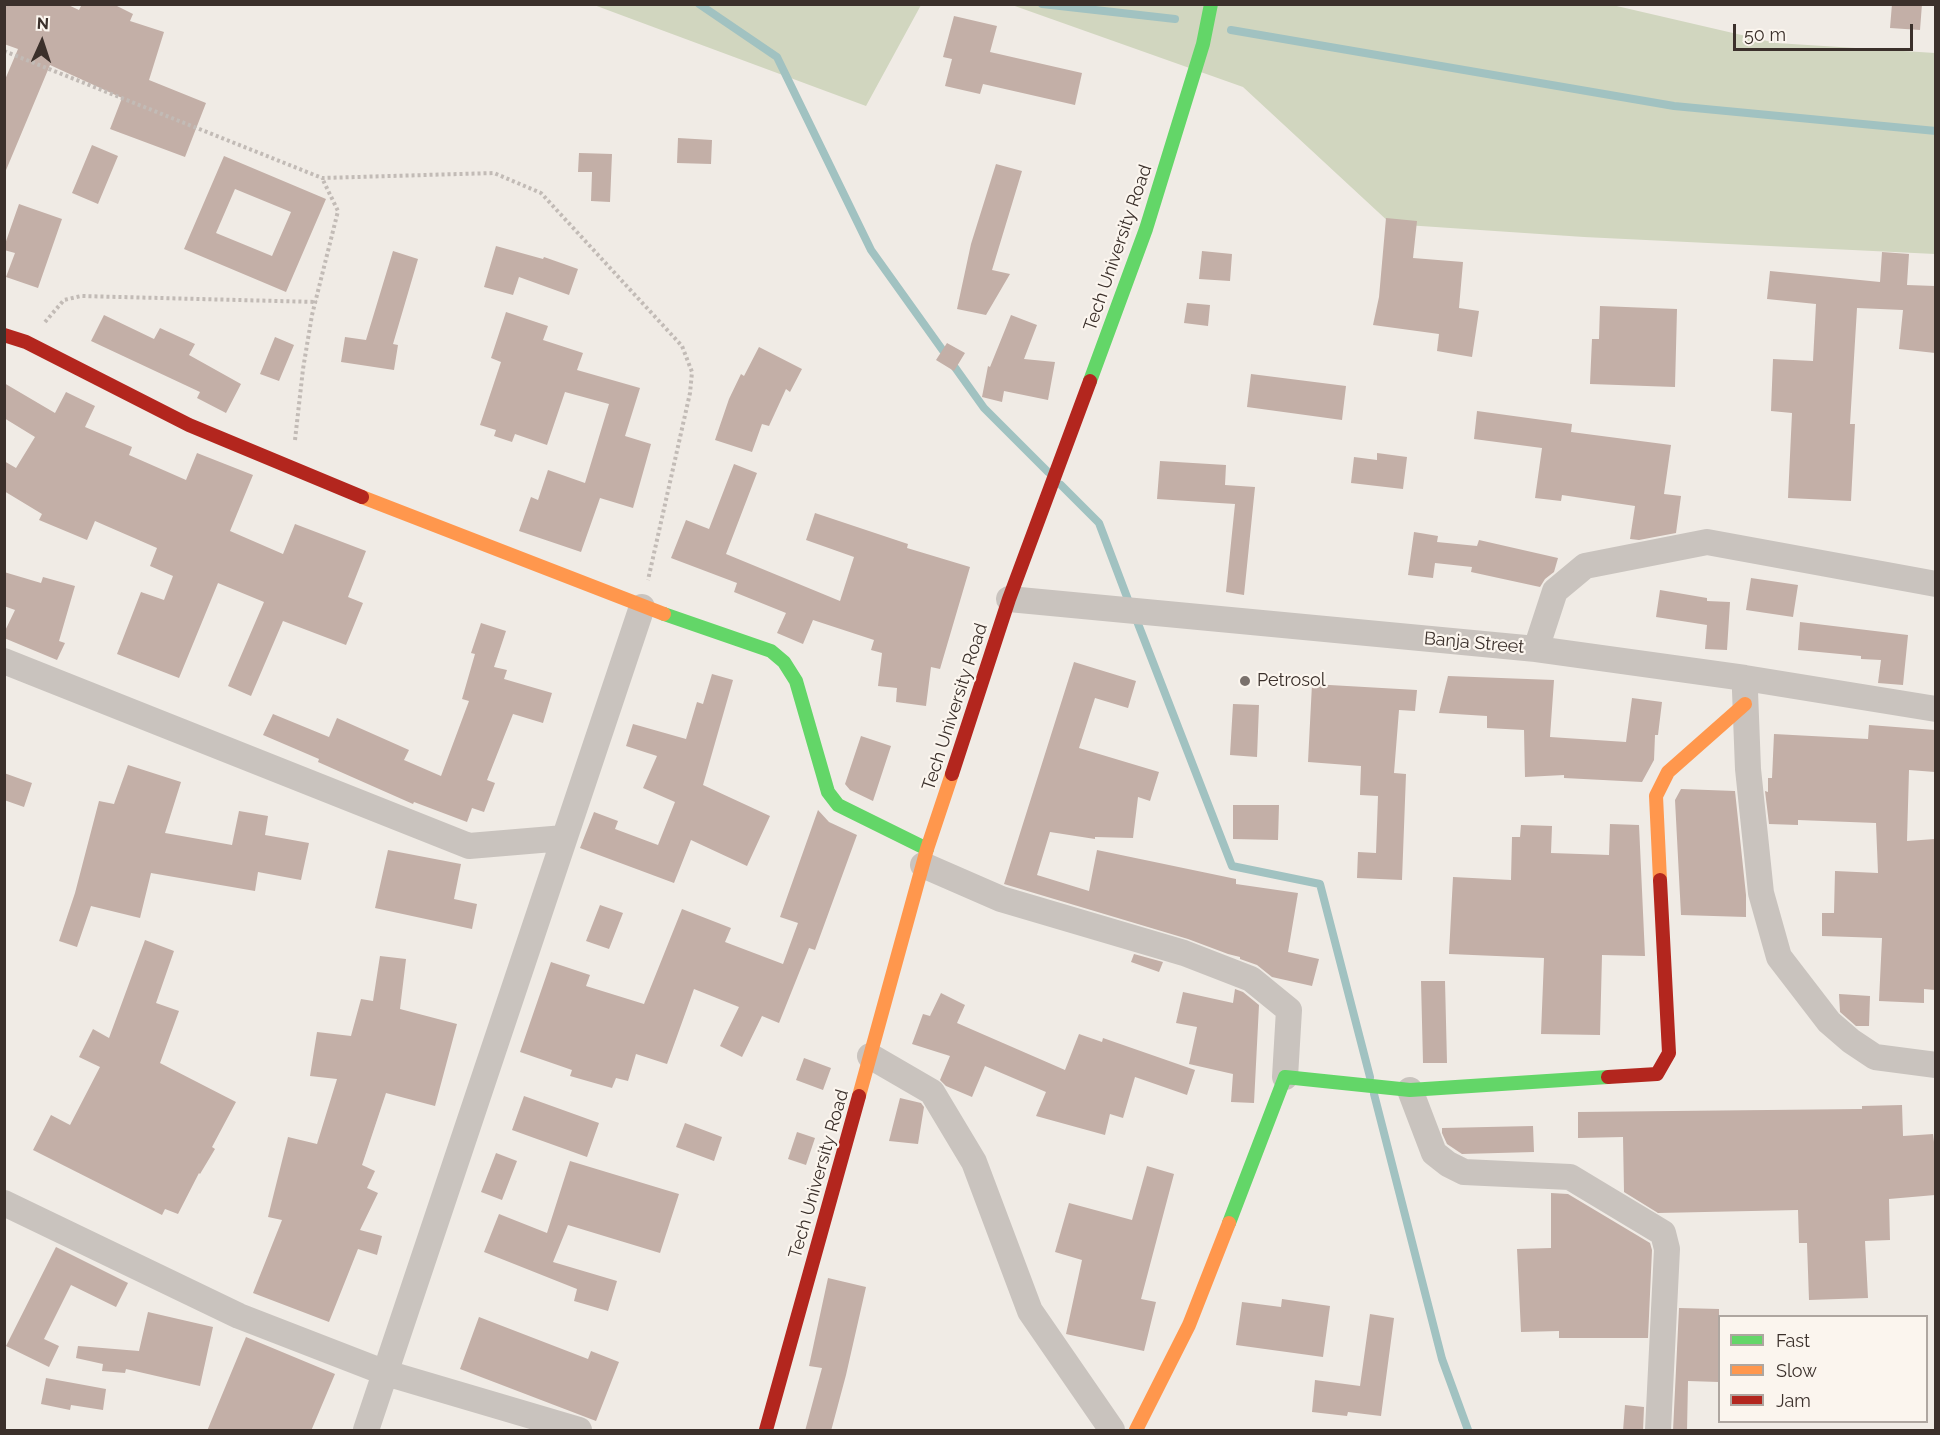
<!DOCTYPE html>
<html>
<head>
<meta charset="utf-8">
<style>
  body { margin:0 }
  #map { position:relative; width:1940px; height:1435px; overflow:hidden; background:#f0ebe5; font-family:Raleway,sans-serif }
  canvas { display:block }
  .frame { position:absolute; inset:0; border:6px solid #3b302b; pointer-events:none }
  .legend { position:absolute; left:1718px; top:1315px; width:210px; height:108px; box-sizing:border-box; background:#fbf5ee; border:2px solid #aea6a0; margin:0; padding:8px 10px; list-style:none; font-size:18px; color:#3b302b }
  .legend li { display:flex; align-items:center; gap:12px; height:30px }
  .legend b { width:30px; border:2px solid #aea6a0 }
  .north { position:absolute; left:12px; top:12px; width:60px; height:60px; -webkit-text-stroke:4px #fbf5ee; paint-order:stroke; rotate:3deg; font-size:16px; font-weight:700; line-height:24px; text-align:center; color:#3b302b }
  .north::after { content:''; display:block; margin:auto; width:21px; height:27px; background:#3b302b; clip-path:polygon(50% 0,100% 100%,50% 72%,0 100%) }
  .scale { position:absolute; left:1733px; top:24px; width:180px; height:27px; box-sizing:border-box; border:3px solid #3b302b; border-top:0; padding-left:8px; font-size:18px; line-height:21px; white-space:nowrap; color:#3b302b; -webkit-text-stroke:4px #fbf5ee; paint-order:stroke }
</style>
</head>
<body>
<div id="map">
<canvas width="1940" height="1435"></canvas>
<div class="frame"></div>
<ul class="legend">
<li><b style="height:8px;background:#63d668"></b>Fast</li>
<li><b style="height:8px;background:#ff974d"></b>Slow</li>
<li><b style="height:8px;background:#b3261e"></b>Jam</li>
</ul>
<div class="north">N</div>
<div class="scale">50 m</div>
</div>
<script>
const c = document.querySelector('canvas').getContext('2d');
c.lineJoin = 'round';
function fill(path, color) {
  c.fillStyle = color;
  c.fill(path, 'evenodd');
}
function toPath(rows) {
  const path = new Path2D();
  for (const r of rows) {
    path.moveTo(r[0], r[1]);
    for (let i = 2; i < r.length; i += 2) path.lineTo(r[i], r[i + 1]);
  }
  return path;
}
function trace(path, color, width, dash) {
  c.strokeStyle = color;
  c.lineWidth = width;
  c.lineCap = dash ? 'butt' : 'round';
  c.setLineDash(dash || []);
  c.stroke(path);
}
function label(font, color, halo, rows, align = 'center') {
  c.font = font + ' Raleway,sans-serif';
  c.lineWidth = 4.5;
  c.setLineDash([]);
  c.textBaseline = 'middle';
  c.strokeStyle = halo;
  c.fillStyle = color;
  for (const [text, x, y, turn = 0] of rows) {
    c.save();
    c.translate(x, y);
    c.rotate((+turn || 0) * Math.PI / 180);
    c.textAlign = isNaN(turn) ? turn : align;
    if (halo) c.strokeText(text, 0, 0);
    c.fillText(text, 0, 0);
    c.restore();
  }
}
fill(toPath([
  [1608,4,1776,43,1935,53,1935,254,1584,237,1391,224,1243,87,1012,5],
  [594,5,921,5,866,106]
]), '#d1d6bf');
trace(toPath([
  [699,4,777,57,871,250,984,408,1048,472],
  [1042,4,1175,19],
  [1231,30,1674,106,1936,131],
  [1061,485,1099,523,1130,605],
  [1135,616,1232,866,1320,884,1370,1077],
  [1374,1094,1442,1359,1468,1430]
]), '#a1c2c1', 8);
fill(toPath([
  [4,4,66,4,79,10,82,4,113,4,133,14,130,21,164,32,149,80,206,103,185,157,110,129,122,98,50,65,4,175,4,82,18,49,4,44],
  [1892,4,1922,4,1920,30,1890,28],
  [954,16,997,26,990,52,1082,73,1075,105,983,84,980,94,945,86,952,59,943,57],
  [678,138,712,140,711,164,677,163],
  [92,145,118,156,98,204,72,193],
  [579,153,612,154,610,202,591,201,592,172,578,172],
  [224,156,326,199,286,292,184,249],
  [235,189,291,212,272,256,216,233],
  [996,164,1022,171,992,270,1010,274,986,315,957,309,971,244],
  [19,204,62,219,38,288,6,277,15,253,4,250,4,247],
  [1386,218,1417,221,1413,258,1463,262,1459,308,1479,311,1472,357,1437,351,1439,334,1373,325,1379,297],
  [496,246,543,259,544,257,578,269,569,295,519,277,513,295,484,287],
  [393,251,418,259,393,344,398,345,394,370,341,362,345,337,366,340],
  [1202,251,1232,254,1230,281,1199,279],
  [1882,252,1909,254,1907,285,1935,286,1935,353,1899,349,1903,310,1857,308,1850,424,1855,424,1851,501,1788,498,1792,413,1771,411,1773,359,1813,361,1816,304,1767,299,1770,271,1880,282],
  [1187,303,1210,305,1208,326,1184,323],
  [1600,306,1677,309,1675,387,1590,384,1592,339,1599,339],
  [506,312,548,326,543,340,583,353,577,370,640,388,625,436,651,444,633,508,600,498,581,552,519,531,531,497,538,500,548,470,585,483,609,404,565,392,547,445,515,434,512,442,494,436,496,430,480,425,501,362,491,358],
  [104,315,154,339,160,328,195,344,189,355,241,384,226,413,197,398,200,392,91,341],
  [1011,315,1037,325,1024,359,1055,362,1048,400,1004,391,1002,402,982,397,988,366,990,367],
  [275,337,294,345,279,381,260,374],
  [947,343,965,353,954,371,936,360],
  [759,347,802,369,790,392,786,389,769,426,762,424,752,452,715,440,729,399,741,374,744,376],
  [1251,374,1346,386,1342,420,1247,407],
  [4,383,55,413,66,392,95,406,85,427,132,447,129,455,186,480,197,453,253,475,230,531,283,554,295,524,366,551,348,597,363,603,346,645,283,621,251,696,228,686,264,602,218,583,179,678,117,654,141,592,164,600,173,576,150,566,157,548,95,521,87,540,39,520,42,514,4,491,4,461,16,468,35,437,4,418],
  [1477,411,1572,424,1571,432,1671,445,1664,494,1681,496,1676,533,1639,540,1630,539,1635,506,1562,495,1561,501,1535,498,1542,448,1474,439],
  [1377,453,1407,457,1403,489,1351,483,1354,457,1377,460],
  [1160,461,1226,465,1225,485,1255,487,1244,595,1226,592,1235,504,1157,499],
  [734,464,757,473,726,554,840,601,854,557,806,540,815,513,908,544,907,548,970,567,940,669,931,667,926,706,896,702,897,688,878,686,882,653,871,650,874,640,813,620,803,644,777,633,786,613,734,592,737,583,671,558,686,520,709,529],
  [1414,532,1438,536,1437,542,1477,546,1479,540,1558,558,1554,572,1545,579,1540,587,1471,572,1472,567,1435,563,1433,578,1408,575],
  [4,572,41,583,43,577,75,586,59,641,65,643,57,660,4,638,4,633,15,610,4,606],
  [1751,578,1798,585,1793,617,1746,610],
  [1660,590,1707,598,1707,601,1730,602,1727,650,1705,649,1707,625,1656,617],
  [1800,622,1908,635,1903,685,1878,683,1881,660,1861,659,1861,656,1798,650],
  [481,623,506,631,494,667,507,670,504,679,552,693,543,723,513,714,487,780,495,783,484,812,472,808,467,822,414,802,413,804,318,762,319,759,263,735,273,714,329,737,337,718,409,750,404,760,441,776,469,701,462,699,475,654,471,653],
  [1074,662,1136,681,1128,708,1095,698,1079,748,1159,772,1150,801,1138,797,1133,838,1095,837,1095,839,1050,832,1037,875,1089,891,1097,850,1236,879,1236,884,1298,893,1288,952,1319,959,1312,986,1272,977,1257,965,1240,959,1240,957,1228,954,1188,939,1004,884],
  [712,674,733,680,703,785,770,816,747,866,691,840,674,883,580,848,594,812,618,821,615,829,658,845,675,802,643,788,657,756,626,746,633,724,686,739,697,702,703,704],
  [1448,676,1554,680,1550,737,1626,742,1632,698,1662,702,1658,735,1655,735,1654,760,1642,782,1564,778,1564,775,1525,777,1524,730,1487,728,1487,716,1439,713],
  [1312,684,1417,690,1415,711,1399,710,1394,773,1406,774,1402,880,1357,878,1358,852,1376,853,1378,796,1360,795,1361,766,1308,762],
  [1233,704,1259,705,1257,757,1230,755],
  [1869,725,1935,730,1935,772,1909,770,1907,841,1935,839,1935,990,1924,989,1924,1003,1879,1001,1882,938,1822,936,1822,913,1834,913,1835,871,1878,873,1876,823,1798,820,1798,825,1769,824,1765,791,1768,792,1768,778,1772,778,1774,734,1868,739],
  [861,736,891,746,873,801,850,790,845,784],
  [128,765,181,782,165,833,232,845,239,811,268,816,265,835,309,843,301,880,258,872,255,891,151,873,140,918,91,906,77,947,59,941,75,893,99,801,114,804],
  [4,773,32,783,24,807,4,800],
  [1681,789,1735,791,1746,895,1746,917,1681,915,1675,800],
  [1233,805,1279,805,1278,840,1233,839],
  [818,810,829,822,857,835,815,950,809,948,779,1023,762,1016,742,1057,720,1046,739,1007,694,989,667,1064,636,1054,628,1081,616,1078,612,1088,570,1076,572,1070,520,1052,551,962,590,975,586,986,644,1004,682,909,731,928,725,942,783,964,798,923,780,917],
  [1610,824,1639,825,1645,956,1602,955,1600,1035,1541,1034,1544,958,1449,954,1453,877,1511,880,1512,837,1520,837,1521,825,1552,826,1551,853,1609,855],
  [388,850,461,864,454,899,477,904,472,929,375,908],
  [600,905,623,913,609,949,586,941],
  [145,940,174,951,156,1003,179,1011,160,1063,236,1102,212,1147,215,1149,200,1174,199,1173,178,1214,165,1209,162,1215,33,1150,51,1115,70,1125,100,1067,79,1057,93,1029,109,1038],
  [1134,954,1163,962,1159,972,1131,962],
  [380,956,406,959,400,1009,457,1024,435,1106,386,1093,362,1165,375,1171,367,1188,378,1193,360,1230,382,1236,377,1255,358,1249,329,1322,253,1293,282,1220,268,1217,288,1137,317,1144,337,1079,310,1076,317,1032,351,1036,361,999,373,1001],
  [1421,981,1445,981,1447,1063,1423,1063],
  [1235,989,1243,992,1259,1005,1254,1103,1231,1102,1233,1074,1189,1064,1197,1027,1176,1023,1183,992,1233,1003],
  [941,993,965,1005,957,1023,1065,1070,1079,1034,1102,1042,1103,1038,1195,1070,1187,1095,1135,1077,1123,1118,1110,1114,1105,1135,1036,1116,1046,1092,985,1066,972,1097,946,1086,940,1080,950,1056,912,1044,923,1014,930,1016],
  [1839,994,1870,996,1869,1026,1856,1026,1840,1012],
  [804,1058,831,1068,823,1090,796,1080],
  [524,1096,599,1123,587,1157,512,1130],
  [900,1098,921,1103,924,1107,918,1144,889,1141],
  [1902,1105,1903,1136,1933,1134,1934,1142,1935,1142,1935,1195,1889,1199,1890,1240,1865,1241,1868,1298,1809,1300,1807,1243,1799,1243,1798,1210,1658,1213,1624,1192,1623,1137,1578,1138,1578,1112,1862,1109,1862,1106],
  [685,1123,722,1137,714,1161,676,1147],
  [1533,1126,1534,1152,1462,1154,1447,1144,1442,1133,1442,1128],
  [797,1132,815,1138,806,1165,788,1159],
  [496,1153,517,1161,502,1200,481,1192],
  [570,1161,679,1194,660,1253,568,1225,553,1262,617,1281,608,1311,574,1301,577,1289,484,1252,499,1214,547,1233],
  [1147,1166,1174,1174,1141,1299,1156,1302,1144,1351,1066,1334,1082,1260,1055,1252,1069,1203,1132,1220],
  [1551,1193,1568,1194,1650,1243,1652,1250,1648,1338,1559,1338,1559,1331,1521,1332,1517,1249,1551,1248],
  [56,1247,128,1283,116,1307,71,1285,44,1339,59,1346,49,1367,6,1346],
  [828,1278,866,1287,846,1375,831,1431,805,1431,822,1368,809,1366],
  [1282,1299,1330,1306,1323,1357,1236,1345,1242,1302,1281,1307],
  [1679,1308,1719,1309,1719,1382,1688,1381,1687,1431,1673,1431],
  [148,1312,213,1327,200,1386,126,1369,125,1373,102,1371,103,1364,76,1358,78,1346,139,1351],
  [1370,1314,1394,1318,1381,1416,1348,1412,1347,1416,1312,1412,1315,1380,1360,1386],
  [479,1317,588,1359,591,1351,619,1362,596,1421,460,1369],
  [246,1337,335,1374,311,1431,207,1431],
  [46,1378,106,1389,103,1410,71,1405,70,1410,41,1404],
  [1625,1405,1644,1407,1643,1431,1623,1431]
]), '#c3afa7');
trace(toPath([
  [4,51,322,178,494,173,541,193,682,346,692,372,690,393,648,580],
  [45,322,64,300,81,296,317,302],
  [295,440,303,369,312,315,338,211,322,178]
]), '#c2bbb6', 4, [3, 3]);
trace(toPath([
  [1009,599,1536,649,1745,678,1936,709],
  [1536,649,1555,591,1585,566,1707,542,1936,584],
  [4,661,469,846,564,838],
  [1745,691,1748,769,1761,893,1779,957,1829,1022,1851,1041,1875,1057,1936,1065],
  [923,865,1001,899,1184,953,1251,979,1289,1010,1285,1077],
  [870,1056,932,1092,974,1162,1030,1311,1112,1430],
  [1410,1090,1434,1153,1448,1164,1464,1172,1570,1177,1663,1233,1667,1249,1658,1430],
  [4,1203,239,1316,386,1373,579,1430],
  [366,1430,642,607]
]), '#c9c3be', 26);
trace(toPath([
  [1090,381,1146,229,1203,44,1211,4],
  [664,614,771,651,784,662,796,681,828,792,838,805,927,849],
  [1229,1223,1285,1077,1410,1090,1608,1077]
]), '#63d668', 14);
trace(toPath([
  [362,497,664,614],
  [1660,880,1656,796,1668,772,1745,704],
  [859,1096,927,849,952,774],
  [1136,1430,1189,1325,1229,1223]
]), '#ff974d', 14);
trace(toPath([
  [4,335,26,342,189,425,362,497],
  [952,774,1009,599,1090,381],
  [1608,1077,1657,1074,1669,1053,1660,880],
  [766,1430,859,1096]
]), '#b3261e', 14);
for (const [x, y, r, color] of [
  [1245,681,6,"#7a716c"]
]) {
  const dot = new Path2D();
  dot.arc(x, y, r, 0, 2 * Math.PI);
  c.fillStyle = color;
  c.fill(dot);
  trace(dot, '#fbf5ee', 2);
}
label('18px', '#3b302b', '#fbf5ee', [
  ["Tech University Road",1118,248,-71],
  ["Banja Street",1474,643,5],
  ["Tech University Road",955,707,-72],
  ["Tech University Road",819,1174,-74]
]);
label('18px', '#3b302b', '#fbf5ee', [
  ["Petrosol",1257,681]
], 'left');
</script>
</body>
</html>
